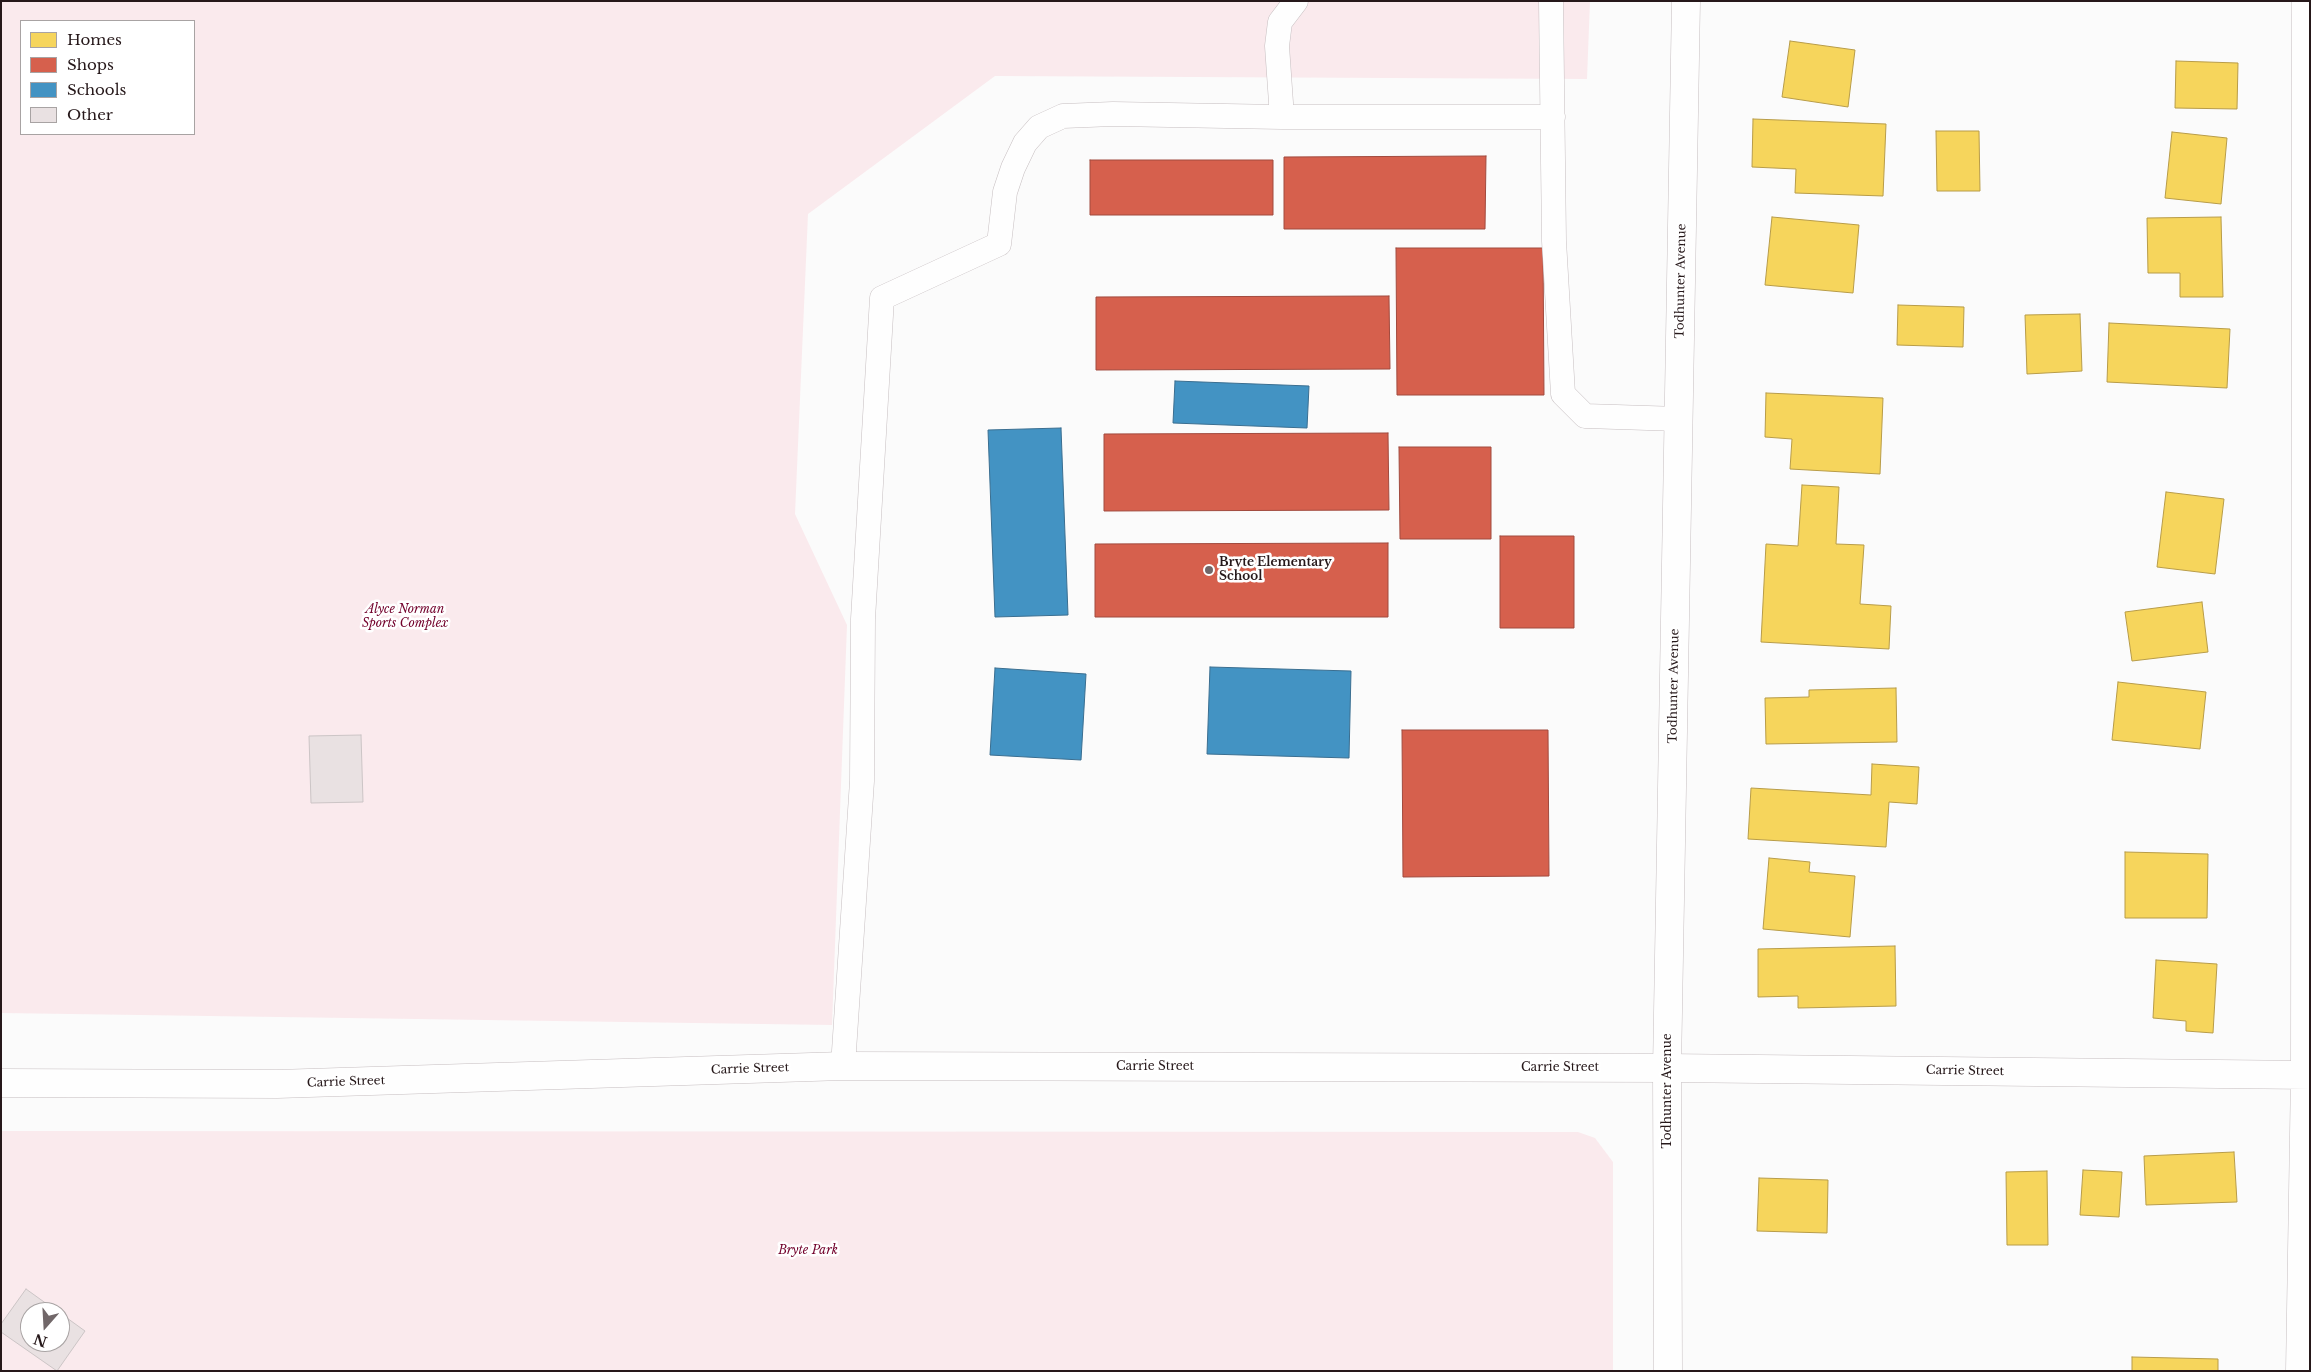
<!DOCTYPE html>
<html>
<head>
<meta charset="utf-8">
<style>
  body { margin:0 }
  #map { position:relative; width:2311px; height:1372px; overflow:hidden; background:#fbfbfb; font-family:"Libre Baskerville",serif }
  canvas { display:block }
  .frame { position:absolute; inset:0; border:2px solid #26181a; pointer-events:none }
  .legend { position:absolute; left:20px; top:20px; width:175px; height:115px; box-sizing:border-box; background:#fff; border:1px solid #a8a3a3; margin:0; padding:6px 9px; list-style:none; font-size:15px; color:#26181a }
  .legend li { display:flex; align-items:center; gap:10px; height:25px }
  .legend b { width:25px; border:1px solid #a8a3a3 }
  .north { position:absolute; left:20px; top:1302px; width:50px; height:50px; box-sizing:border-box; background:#fff; border:1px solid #a8a3a3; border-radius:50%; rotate:199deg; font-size:14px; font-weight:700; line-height:20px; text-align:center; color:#26181a }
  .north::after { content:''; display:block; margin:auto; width:18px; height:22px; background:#716769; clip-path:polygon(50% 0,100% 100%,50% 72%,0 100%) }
</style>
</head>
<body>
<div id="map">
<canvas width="2311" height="1372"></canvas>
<div class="frame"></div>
<ul class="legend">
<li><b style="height:14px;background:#f6d55c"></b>Homes</li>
<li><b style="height:14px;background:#d6604d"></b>Shops</li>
<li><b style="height:14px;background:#4393c3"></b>Schools</li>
<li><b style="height:14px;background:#e9e1e2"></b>Other</li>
</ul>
<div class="north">N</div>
</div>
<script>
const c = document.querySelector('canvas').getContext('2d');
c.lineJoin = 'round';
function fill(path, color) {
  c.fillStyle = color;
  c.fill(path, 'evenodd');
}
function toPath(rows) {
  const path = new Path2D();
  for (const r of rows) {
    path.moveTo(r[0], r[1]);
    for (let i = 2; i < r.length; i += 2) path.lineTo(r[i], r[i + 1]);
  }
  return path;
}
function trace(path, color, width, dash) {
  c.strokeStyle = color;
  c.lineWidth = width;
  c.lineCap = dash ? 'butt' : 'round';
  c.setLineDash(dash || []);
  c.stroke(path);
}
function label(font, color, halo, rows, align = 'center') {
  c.font = font + ' "Libre Baskerville",serif';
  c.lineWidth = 5;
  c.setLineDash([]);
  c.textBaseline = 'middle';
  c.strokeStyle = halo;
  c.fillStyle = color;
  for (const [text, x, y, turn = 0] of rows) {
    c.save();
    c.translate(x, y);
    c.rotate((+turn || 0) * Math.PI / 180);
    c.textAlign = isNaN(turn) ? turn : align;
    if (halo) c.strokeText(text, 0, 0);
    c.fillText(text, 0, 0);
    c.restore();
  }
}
fill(toPath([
  [1,1,1590,1,1587,79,995,76,808,214,795,514,847,625,832,1025,1,1013],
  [21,21,194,21,194,134,21,134],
  [1,1131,1578,1132,1595,1138,1613,1162,1613,1371,1,1371],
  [30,1312,60,1312,60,1342,30,1342]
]), '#faeaed');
const homes = toPath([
  [1790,41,1855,50,1848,107,1782,97,1790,41],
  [2176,61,2238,63,2237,109,2175,108,2176,61],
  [1753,119,1886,124,1883,196,1795,193,1796,169,1752,167,1753,119],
  [1936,131,1979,131,1980,191,1937,191,1936,131],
  [2172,132,2227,138,2221,204,2165,198,2172,132],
  [1772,217,1859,225,1853,293,1765,285,1772,217],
  [2221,217,2223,297,2180,297,2180,273,2148,273,2147,218,2221,217],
  [1898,305,1964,307,1963,347,1897,345,1898,305],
  [2080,314,2082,371,2027,374,2025,315,2080,314],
  [2109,323,2230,329,2227,388,2107,382,2109,323],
  [1766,393,1883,398,1880,474,1790,469,1792,439,1765,437,1766,393],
  [1802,485,1839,487,1836,544,1864,545,1860,604,1891,606,1889,649,1761,642,1766,544,1798,546,1802,485],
  [2166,492,2224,499,2215,574,2157,567,2166,492],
  [2202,602,2208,652,2132,661,2125,612,2202,602],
  [2118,682,2206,692,2200,749,2112,740,2118,682],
  [1896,688,1897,742,1766,744,1765,698,1809,697,1809,690,1896,688],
  [1872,764,1919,767,1917,804,1889,802,1886,847,1748,839,1751,788,1871,795,1872,764],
  [2125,852,2208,854,2207,918,2125,918,2125,852],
  [1769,858,1810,862,1809,872,1855,876,1850,937,1763,929,1769,858],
  [1895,946,1896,1006,1798,1008,1798,996,1758,997,1758,949,1895,946],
  [2156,960,2217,964,2213,1033,2186,1031,2186,1021,2153,1018,2156,960],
  [2234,1152,2237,1202,2146,1205,2144,1156,2234,1152],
  [2083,1170,2122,1172,2119,1217,2080,1215,2083,1170],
  [2047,1171,2048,1245,2007,1245,2006,1172,2047,1171],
  [1759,1178,1828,1180,1827,1233,1757,1231,1759,1178],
  [2132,1357,2218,1359,2218,1371,2132,1371,2132,1357]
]);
fill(homes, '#f6d55c');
trace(homes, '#b89c48', 1);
const shops = toPath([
  [1486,156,1485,229,1284,229,1284,157,1486,156],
  [1090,160,1273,160,1273,215,1090,215,1090,160],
  [1396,248,1543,248,1544,395,1397,395,1396,248],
  [1389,296,1390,369,1096,370,1096,297,1389,296],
  [1388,433,1389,510,1104,511,1104,434,1388,433],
  [1399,447,1491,447,1491,539,1400,539,1399,447],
  [1500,536,1574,536,1574,628,1500,628,1500,536],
  [1388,543,1388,617,1095,617,1095,544,1388,543],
  [1402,730,1548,730,1549,876,1403,877,1402,730]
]);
fill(shops, '#d6604d');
trace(shops, '#a14a3e', 1);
const schools = toPath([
  [1175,381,1309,386,1307,428,1173,423,1175,381],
  [1061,428,1068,615,995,617,988,430,1061,428],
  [1210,667,1351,671,1349,758,1207,754,1210,667],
  [995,668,1086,674,1081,760,990,755,995,668]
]);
fill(schools, '#4393c3');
trace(schools, '#3a6e90', 1);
const building = toPath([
  [361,735,363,802,311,803,309,736,361,735],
  [26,1289,58,1312,30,1312,30,1342,60,1342,60,1313,85,1331,57,1371,1,1332,1,1324,26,1289]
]);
fill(building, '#e9e1e2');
trace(building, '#ccc5c6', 1);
const lane = toPath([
  [1296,1,1280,22,1277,46,1282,117,1553,117],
  [1551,1,1554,241,1563,394,1585,416,1679,419],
  [843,1066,862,781,863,619,882,298,999,244,1005,192,1013,168,1025,143,1039,127,1063,116,1113,114,1282,117]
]);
const street = toPath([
  [1,1083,277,1084,843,1066,1667,1068,2310,1075],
  [2300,1371,2305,1075,2306,1]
]);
const secondary = toPath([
  [1668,1371,1667,1068,1686,1]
]);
trace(lane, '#c6bec0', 25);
trace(street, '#c6bec0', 29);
trace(secondary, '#c6bec0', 29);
trace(lane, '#fefefe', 24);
trace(street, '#fefefe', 28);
trace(secondary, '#fefefe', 28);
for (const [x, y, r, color] of [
  [1209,570,5,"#716769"]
]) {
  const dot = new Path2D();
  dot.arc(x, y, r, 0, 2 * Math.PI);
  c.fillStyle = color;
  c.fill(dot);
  trace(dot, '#fff', 2);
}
label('12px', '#26181a', '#fff', [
  ["Todhunter Avenue",1681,281,-89],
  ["Todhunter Avenue",1674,686,-89],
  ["Carrie Street",1155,1067],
  ["Carrie Street",1560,1068],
  ["Carrie Street",750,1069,-2],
  ["Carrie Street",1965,1071,1],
  ["Carrie Street",346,1082,-2],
  ["Todhunter Avenue",1668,1091,-90]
]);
label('bold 12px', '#26181a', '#fff', [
  ["Bryte Elementary",1219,563],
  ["School",1219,577]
], 'left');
label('italic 12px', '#72002b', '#fff', [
  ["Alyce Norman",405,610],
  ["Sports Complex",405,624],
  ["Bryte Park",808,1251]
]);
</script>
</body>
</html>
